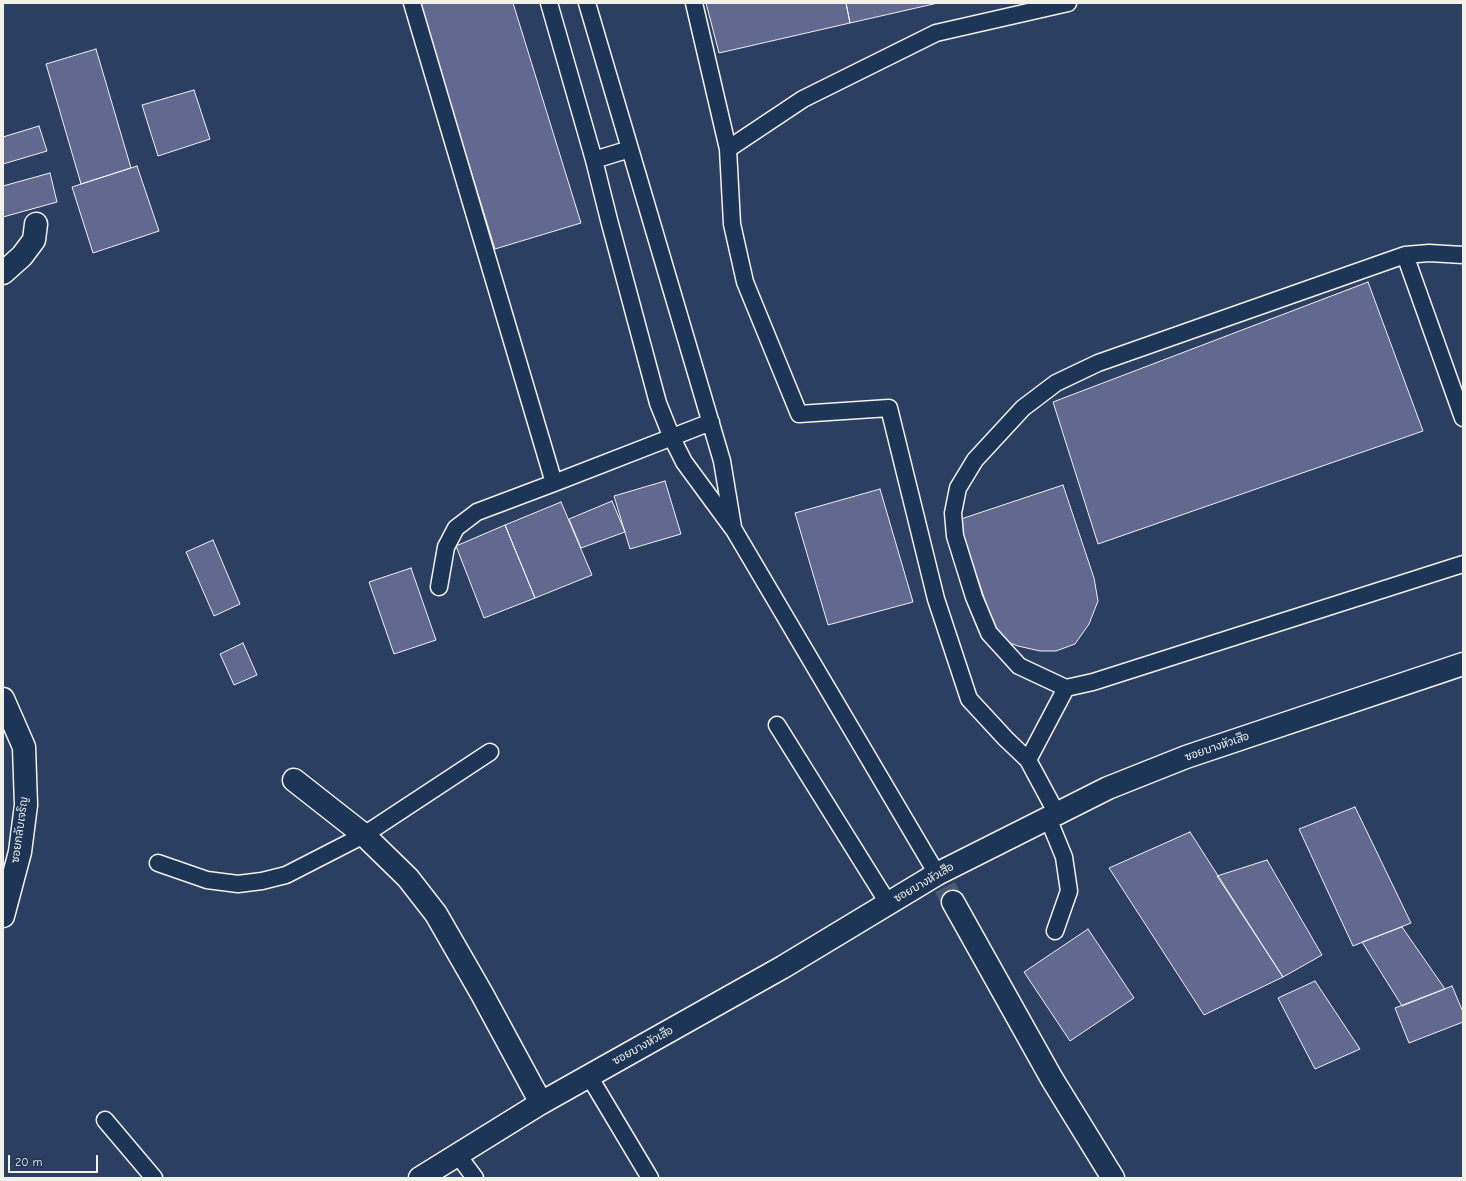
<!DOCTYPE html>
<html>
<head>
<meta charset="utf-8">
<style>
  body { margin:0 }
  #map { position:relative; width:1466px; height:1181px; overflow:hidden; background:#2b3f62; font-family:"Comic Neue",sans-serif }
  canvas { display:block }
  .frame { position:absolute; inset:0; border:4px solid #f4f1e8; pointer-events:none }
  .scale { position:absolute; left:8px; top:1155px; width:90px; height:18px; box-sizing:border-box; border:2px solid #f4f1e8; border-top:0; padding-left:5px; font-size:12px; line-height:14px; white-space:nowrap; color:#f4f1e8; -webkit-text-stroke:3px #1d3557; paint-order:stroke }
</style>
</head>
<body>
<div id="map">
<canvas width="1466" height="1181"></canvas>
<div class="frame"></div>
<div class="scale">20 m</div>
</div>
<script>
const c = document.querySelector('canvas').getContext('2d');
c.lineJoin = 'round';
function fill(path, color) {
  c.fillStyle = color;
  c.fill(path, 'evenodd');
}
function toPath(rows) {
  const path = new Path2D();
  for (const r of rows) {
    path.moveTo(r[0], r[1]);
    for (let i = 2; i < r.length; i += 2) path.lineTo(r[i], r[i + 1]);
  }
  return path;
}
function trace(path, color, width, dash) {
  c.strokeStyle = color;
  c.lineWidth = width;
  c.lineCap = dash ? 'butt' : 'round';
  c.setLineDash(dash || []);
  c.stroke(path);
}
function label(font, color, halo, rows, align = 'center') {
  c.font = font + ' "Comic Neue","Playpen Sans Thai",sans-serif';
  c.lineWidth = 3;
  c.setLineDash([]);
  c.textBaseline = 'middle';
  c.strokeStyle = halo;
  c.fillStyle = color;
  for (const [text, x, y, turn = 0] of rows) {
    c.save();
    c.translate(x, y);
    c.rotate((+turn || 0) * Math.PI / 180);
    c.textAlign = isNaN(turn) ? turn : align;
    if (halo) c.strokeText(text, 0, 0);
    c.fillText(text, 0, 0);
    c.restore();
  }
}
const building = toPath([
  [419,3,513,3,581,223,495,249,419,3],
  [706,3,846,3,850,23,719,53,706,3],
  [846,3,938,3,850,23,846,3],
  [96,49,131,168,81,184,46,64,96,49],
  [194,90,210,139,158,156,142,105,194,90],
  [39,126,47,151,3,164,3,137,39,126],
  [137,166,159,231,93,253,72,187,137,166],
  [50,173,57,202,3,217,3,186,50,173],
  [1368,282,1423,431,1098,544,1053,402,1368,282],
  [665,481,681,534,630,549,614,496,665,481],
  [1063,485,1094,578,1098,601,1089,624,1075,644,1056,651,1040,651,1018,646,1007,642,993,624,958,520,1063,485],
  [880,489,913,602,828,625,795,513,880,489],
  [612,501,625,532,581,548,569,519,612,501],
  [561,502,592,575,535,598,505,525,561,502],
  [505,525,535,598,484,618,456,546,505,525],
  [213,540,240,604,214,616,186,552,213,540],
  [411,568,436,640,394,654,369,582,411,568],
  [243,643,257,675,234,685,220,654,243,643],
  [1355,807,1411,923,1353,946,1299,829,1355,807],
  [1190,832,1283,977,1204,1015,1109,868,1190,832],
  [1267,860,1322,955,1283,977,1217,876,1267,860],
  [1402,927,1445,989,1402,1006,1362,942,1402,927],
  [1088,929,1134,998,1070,1041,1024,972,1088,929],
  [1315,981,1360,1049,1315,1069,1278,998,1315,981],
  [1452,986,1463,1012,1463,1022,1409,1043,1395,1008,1452,986]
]);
fill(building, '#616990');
trace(building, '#f4f1e8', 1);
trace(toPath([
  [945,887,953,902]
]), '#495a76', 22, [22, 11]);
const lane = toPath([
  [412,3,554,483],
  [549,3,594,160,609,220,658,403,672,438,684,462,734,530,937,874],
  [587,3,722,461,733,527],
  [694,3,728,149,732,224,745,282,799,414,889,408,936,599,969,699,1006,739,1028,760,1057,814],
  [728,149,803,99,936,33,1068,3],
  [594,160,630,149],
  [1405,255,1463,418],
  [439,587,446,547,456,528,477,512,554,483,711,422],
  [1066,688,1019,666,989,633,974,597,955,536,953,513,958,488,975,460,1023,408,1056,383,1098,363,1405,255,1429,253,1463,255],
  [777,725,888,903],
  [1028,760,1066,688,1093,682,1463,564],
  [1048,818,1064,857,1069,891,1055,931],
  [158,863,207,880,238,884,262,881,286,875,364,835,490,752],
  [589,1076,650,1178],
  [105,1120,154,1178],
  [457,1154,475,1178]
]);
const street = toPath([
  [3,273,22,256,34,240,36,224],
  [3,699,24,747,26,805,20,852,3,916],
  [294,780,364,835,408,878,436,914,482,994,541,1103],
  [953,902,1052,1079,1113,1178],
  [420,1178,541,1103,783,967,937,874,1108,788,1186,757,1463,664]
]);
trace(lane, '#f4f1e8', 19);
trace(street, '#f4f1e8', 25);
trace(lane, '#1d3557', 16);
trace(street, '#1d3557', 22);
label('11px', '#f4f1e8', '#1d3557', [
  ["ซอยบางหัวเสือ",1217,747,-19],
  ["ซอยกลับเจริญ",20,830,-82],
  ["ซอยบางหัวเสือ",924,883,-30],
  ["ซอยบางหัวเสือ",643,1046,-29]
]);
</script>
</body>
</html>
